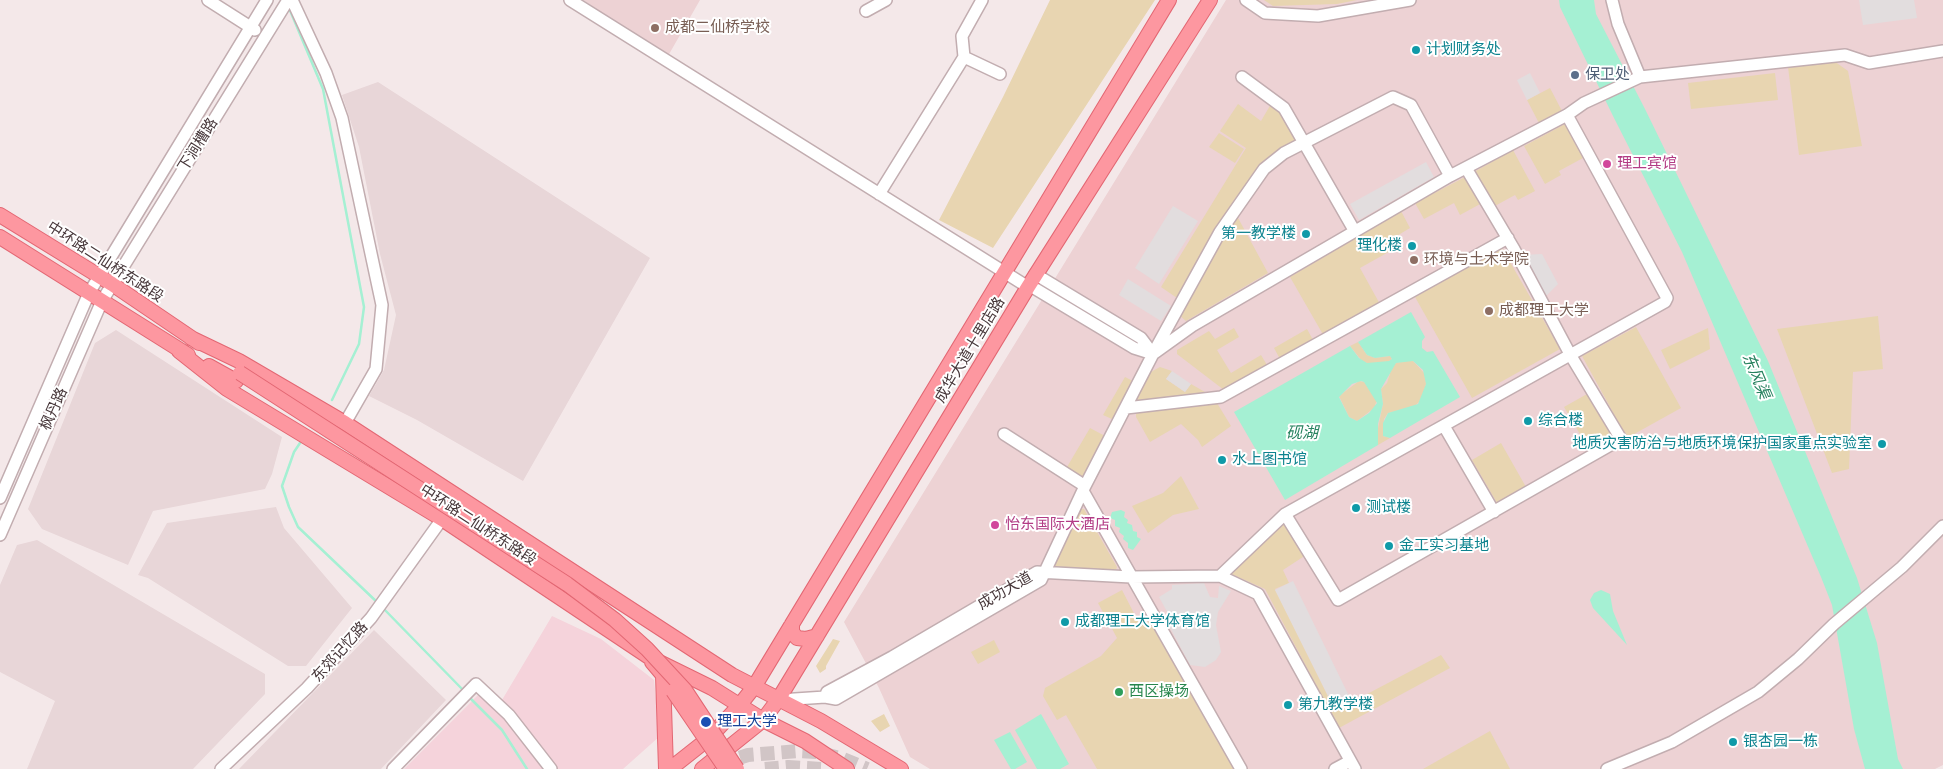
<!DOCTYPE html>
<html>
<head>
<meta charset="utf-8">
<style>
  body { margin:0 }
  canvas { display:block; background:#f4e8e9 }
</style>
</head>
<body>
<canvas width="1943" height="769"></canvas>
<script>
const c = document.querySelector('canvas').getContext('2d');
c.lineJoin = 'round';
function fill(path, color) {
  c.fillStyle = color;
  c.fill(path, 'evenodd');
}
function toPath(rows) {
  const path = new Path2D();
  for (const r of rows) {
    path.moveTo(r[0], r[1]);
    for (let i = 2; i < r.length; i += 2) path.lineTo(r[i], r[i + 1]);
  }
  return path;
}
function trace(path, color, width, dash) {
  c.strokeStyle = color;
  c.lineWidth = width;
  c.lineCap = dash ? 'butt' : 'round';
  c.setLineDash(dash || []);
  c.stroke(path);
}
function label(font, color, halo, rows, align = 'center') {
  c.font = font + ' Montserrat,"Noto Sans SC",sans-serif';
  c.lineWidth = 4;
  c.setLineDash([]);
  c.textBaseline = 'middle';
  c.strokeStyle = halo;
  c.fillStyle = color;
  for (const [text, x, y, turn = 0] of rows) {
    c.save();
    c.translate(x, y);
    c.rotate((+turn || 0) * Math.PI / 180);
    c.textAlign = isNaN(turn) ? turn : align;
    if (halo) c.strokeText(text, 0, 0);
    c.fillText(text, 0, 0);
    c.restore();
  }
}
fill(toPath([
  [378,82,650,258,523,481,417,420,369,396,384,370,396,315,380,254,359,147,342,95],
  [116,330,282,437,272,474,265,489,153,511,128,565,42,529,28,509,95,343],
  [276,507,284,528,352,608,306,666,288,666,148,578,138,575,167,523],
  [37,540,265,674,265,694,193,769,27,769,55,701,0,672,0,585,17,545],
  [374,630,446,700,381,769,239,769]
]), '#e8d6d8');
fill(toPath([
  [552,616,601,639,654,680,660,736,623,769,404,769,478,695,494,709,502,700]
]), '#f5d3db');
fill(toPath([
  [583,0,700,0,668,56],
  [1226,0,1943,0,1943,765,1935,769,930,769,910,757,879,688,844,622]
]), '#edd2d4');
fill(toPath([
  [1050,0,1155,0,993,248,939,220,1003,97],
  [1264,0,1357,0,1337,4,1273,6],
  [1834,61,1848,71,1862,146,1799,155,1788,67],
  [1775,73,1778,100,1691,109,1688,83],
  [1550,88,1563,113,1540,125,1527,100],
  [1238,104,1261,121,1271,104,1281,111,1297,142,1262,164,1177,298,1161,287,1246,148,1220,131],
  [1565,124,1583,158,1559,171,1561,175,1545,184,1524,146],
  [1219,133,1244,149,1235,163,1209,147],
  [1513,150,1535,191,1518,200,1515,195,1493,207,1474,172],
  [1467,176,1482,203,1460,215,1454,203,1424,219,1415,203],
  [1401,211,1410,228,1390,240,1394,249,1360,268,1381,306,1325,338,1290,277],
  [1237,216,1268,273,1186,321,1179,315,1223,235],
  [1502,248,1560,349,1472,398,1415,297],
  [1878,316,1883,369,1853,372,1849,469,1832,473,1777,329],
  [1636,327,1681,408,1627,438,1582,356],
  [1234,328,1239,337,1217,350,1231,373,1261,355,1267,365,1224,390,1177,354,1177,350,1209,331,1215,339],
  [1708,328,1710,349,1670,369,1661,350],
  [1307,329,1313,340,1280,359,1274,348],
  [1358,342,1367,355,1375,358,1390,356,1392,359,1386,363,1372,365,1362,361,1350,346],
  [1409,360,1413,361,1425,374,1426,384,1422,399,1414,407,1388,413,1384,419,1383,436,1390,438,1378,445,1378,428,1383,404,1381,389,1387,383,1392,367,1396,363],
  [1160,367,1172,371,1166,379,1185,392,1191,384,1205,392,1205,395,1136,401,1135,398,1149,373],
  [1125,377,1135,382,1114,420,1103,415],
  [1359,381,1364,382,1377,400,1374,408,1357,421,1349,417,1339,396],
  [1587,394,1611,435,1588,448,1564,407],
  [1217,403,1231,426,1202,447,1198,440,1181,424,1150,442,1136,417,1136,411],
  [1090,428,1107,437,1083,477,1067,467],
  [1501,443,1526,487,1497,503,1472,460],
  [1181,476,1199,509,1173,515,1148,533,1132,506,1163,493],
  [1079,509,1084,509,1117,567,1115,573,1055,571,1052,564],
  [1285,519,1306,555,1283,570,1289,583,1275,589,1332,704,1349,696,1352,702,1441,655,1450,668,1339,728,1265,589,1229,573],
  [1122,590,1140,625,1152,620,1236,769,1097,769,1066,715,1057,720,1043,696,1045,688,1101,656,1117,638,1098,603],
  [833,639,840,641,826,666,826,669,820,673,816,666],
  [994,640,1000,652,978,664,971,652],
  [884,714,890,726,880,732,871,721],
  [1490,731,1510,769,1423,769]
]), '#e8d5b1');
fill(toPath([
  [1859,0,1914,0,1917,18,1863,25],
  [1530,73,1540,93,1527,100,1517,80],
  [1426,162,1434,177,1359,220,1350,204],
  [1173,206,1198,221,1159,284,1135,268],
  [1542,254,1558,284,1544,298,1522,255],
  [1128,279,1171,306,1161,321,1119,295],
  [1172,371,1191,384,1185,392,1166,379],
  [1293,581,1349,696,1332,704,1275,590],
  [1204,583,1210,597,1218,598,1219,586,1231,591,1218,612,1216,625,1221,652,1216,660,1205,667,1190,665,1167,622,1171,619,1159,597,1172,589,1172,585]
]), '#e2ddde');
fill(toPath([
  [1559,0,1594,0,1596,14,1645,109,1768,361,1857,578,1877,643,1898,759,1903,769,1865,769,1854,729,1832,605,1821,577,1682,252,1613,116,1560,7],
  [1411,312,1425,337,1422,341,1422,348,1427,352,1433,351,1460,397,1390,438,1383,436,1383,423,1388,413,1418,404,1426,384,1423,370,1413,361,1396,363,1381,389,1383,404,1378,424,1378,445,1285,500,1234,412,1350,346,1359,358,1367,363,1389,361,1392,359,1390,356,1375,358,1367,355,1358,342],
  [1361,381,1364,382,1377,403,1369,413,1357,421,1349,417,1339,397,1352,384],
  [1121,510,1125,512,1124,517,1128,520,1127,523,1132,525,1133,531,1137,532,1137,537,1141,539,1133,550,1128,548,1128,543,1123,539,1124,536,1119,532,1120,528,1115,526,1115,520,1110,518,1112,512],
  [1601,590,1610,594,1613,611,1627,645,1593,608,1590,600,1594,593],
  [1041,714,1069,764,1060,769,1037,769,1015,730],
  [1010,732,1027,762,1015,769,1011,769,994,740]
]), '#a5f0d3');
trace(toPath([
  [289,8,323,89,364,307,359,344,332,400],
  [302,440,294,452,282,486,289,507,298,527,378,603],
  [382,607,464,691],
  [469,697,502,730,527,769]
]), '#a5f0d3', 2.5);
trace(toPath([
  [720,764,748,755,799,751,817,752,843,759,867,769],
  [765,769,788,767,823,769]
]), '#d1c5c6', 14, [14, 7]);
const minor = toPath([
  [208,0,255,30],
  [292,0,326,73,342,118,382,305,376,369,345,423],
  [570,0,1028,287],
  [1246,0,1265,13,1318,16,1410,0],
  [1612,0,1618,24,1640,77],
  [866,11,886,0],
  [964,57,1000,74],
  [1242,77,1284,108,1354,230],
  [879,194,964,57,962,36,982,0],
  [1035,274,1141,338,1153,354],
  [1029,285,1134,348,1153,354],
  [1155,350,1220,232,1264,169,1284,153,1393,97,1411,105,1450,176],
  [1126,408,1221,397,1508,238],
  [1444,426,1494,512],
  [1004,434,1085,486],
  [1083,491,1241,769],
  [0,498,89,293,267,0],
  [1285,514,1338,600,1621,439,1571,356,1514,249,1466,168],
  [0,535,102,301,288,0],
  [1220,576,1285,514,1665,302,1667,298,1567,115],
  [825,697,827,692,892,657,1037,572,1131,577,1220,576,1258,594,1355,769],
  [780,700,825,697,836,699,1041,580,1085,486,1153,354,1192,326,1450,176,1567,115,1584,103,1640,77,1845,55,1869,63,1943,51],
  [221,769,307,688,371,618,442,519],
  [393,769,476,684,509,715,551,769],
  [1335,769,1350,761],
  [1607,769,1672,742,1758,692,1798,659,1834,624,1902,567,1943,526]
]);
const major = toPath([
  [0,215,112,284,199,343],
  [0,237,188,355],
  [191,338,239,361,345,423,732,675,821,721,901,769],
  [179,351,227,389,442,519,649,657,712,688,763,720,805,741,847,769],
  [209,366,236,381],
  [792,624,792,632,797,638,806,639,817,636],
  [652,662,663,675,666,769],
  [670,769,708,739,739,706,754,687,1169,0],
  [702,769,763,720,778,700,1028,287,1210,0]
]);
trace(minor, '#c2adb0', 14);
trace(major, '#e36773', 16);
trace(minor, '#fff', 11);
trace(major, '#fd97a0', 14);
const majorBridge = toPath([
  [240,373,567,584,615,620,647,649,685,690,737,769],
  [673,691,726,769]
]);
trace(majorBridge, '#e36773', 16, []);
trace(majorBridge, '#fd97a0', 14);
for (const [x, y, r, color] of [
  [655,28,5,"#8d6e63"],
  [1416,50,5,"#0f9aa8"],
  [1575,75,5,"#5c6f8a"],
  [1607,164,5,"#d1479c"],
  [1306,234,5,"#0f9aa8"],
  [1412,246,5,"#0f9aa8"],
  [1414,260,5,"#8d6e63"],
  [1489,311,5,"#8d6e63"],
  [1528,421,5,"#0f9aa8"],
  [1882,444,5,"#0f9aa8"],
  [1222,460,5,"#0f9aa8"],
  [1356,508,5,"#0f9aa8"],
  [995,525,5,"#d1479c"],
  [1389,546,5,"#0f9aa8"],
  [1065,622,5,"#0f9aa8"],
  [1119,692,5,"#2e9e5b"],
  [1288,705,5,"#0f9aa8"],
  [706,722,6,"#1a4fb4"],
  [1733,742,5,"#0f9aa8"]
]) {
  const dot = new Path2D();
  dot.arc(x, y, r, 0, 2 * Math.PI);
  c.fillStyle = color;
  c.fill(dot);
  trace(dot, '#fff', 2);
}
label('15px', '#785e54', '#fff', [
  ["成都二仙桥学校",665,28],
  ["环境与土木学院",1424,260],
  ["成都理工大学",1499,311]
], 'left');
label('15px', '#0d838f', '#fff', [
  ["计划财务处",1426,50],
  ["第一教学楼",1296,234,"right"],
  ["理化楼",1402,246,"right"],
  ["综合楼",1538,421],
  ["地质灾害防治与地质环境保护国家重点实验室",1872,444,"right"],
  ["水上图书馆",1232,460],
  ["测试楼",1366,508],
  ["金工实习基地",1399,546],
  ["成都理工大学体育馆",1075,622],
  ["第九教学楼",1298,705],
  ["银杏园一栋",1743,742]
], 'left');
label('15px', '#4e5e75', '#fff', [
  ["保卫处",1585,75]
], 'left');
label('15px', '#47373a', '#fff', [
  ["下涧槽路",198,145,-58],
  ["中环路二仙桥东路段",105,262,33],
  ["成华大道十里店路",970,350,-59],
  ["枫丹路",54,409,-66],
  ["中环路二仙桥东路段",478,525,33],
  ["成功大道",1005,591,-30],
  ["东郊记忆路",340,652,-48]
]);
label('15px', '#b23c85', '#fff', [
  ["理工宾馆",1617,164],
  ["怡东国际大酒店",1005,525]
], 'left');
label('15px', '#27864d', '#fff', [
  ["西区操场",1129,692]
], 'left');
label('15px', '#164399', '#fff', [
  ["理工大学",717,722]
], 'left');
label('italic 16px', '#27825f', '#fff', [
  ["东风渠",1756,376,67],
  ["砚湖",1302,433]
]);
</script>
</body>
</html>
